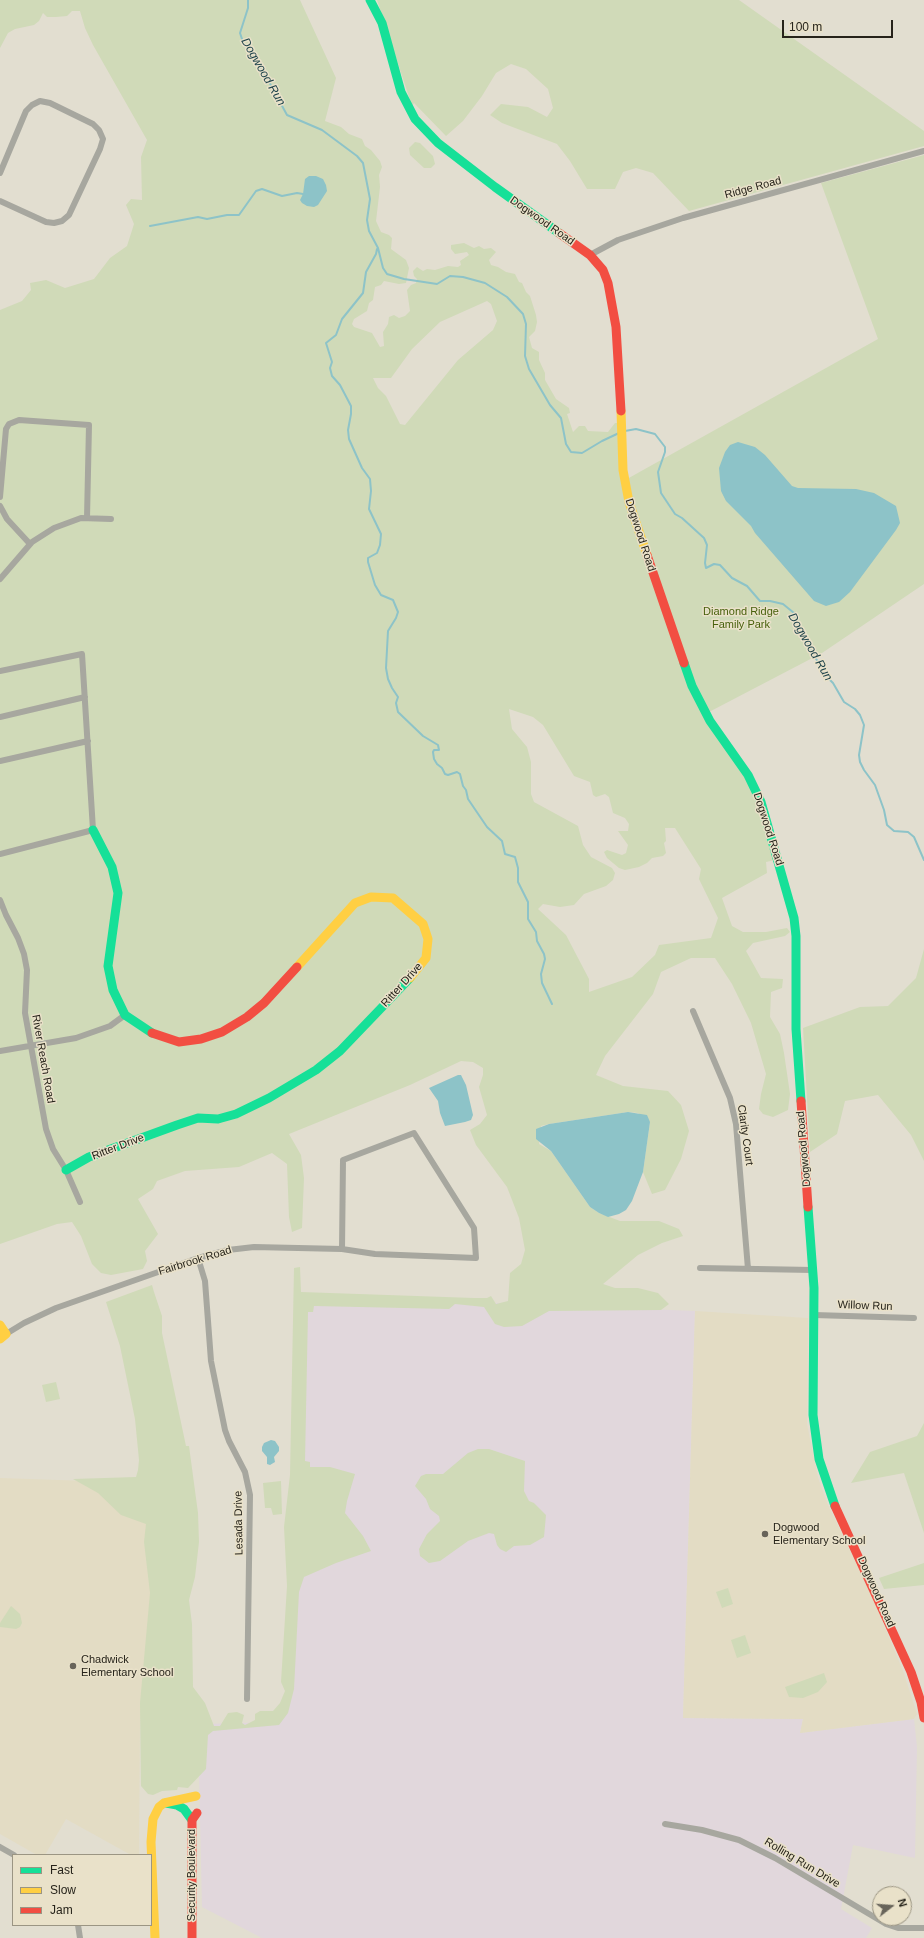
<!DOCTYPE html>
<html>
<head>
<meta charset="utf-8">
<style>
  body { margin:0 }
  #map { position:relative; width:924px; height:1938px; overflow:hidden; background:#e2ded0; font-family:Arial,sans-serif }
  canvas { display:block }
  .legend { position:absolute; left:12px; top:1854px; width:140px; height:72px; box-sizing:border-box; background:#e9e1c9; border:1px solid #9b9583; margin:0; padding:5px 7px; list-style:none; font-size:12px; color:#26231a }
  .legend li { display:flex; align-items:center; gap:8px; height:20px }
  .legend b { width:20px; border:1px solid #9b9583 }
  .north { position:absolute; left:872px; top:1886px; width:40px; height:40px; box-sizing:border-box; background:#e9e1c9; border:1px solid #9b9583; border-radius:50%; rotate:73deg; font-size:11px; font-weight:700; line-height:16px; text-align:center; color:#26231a }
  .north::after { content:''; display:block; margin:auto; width:14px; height:18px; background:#68645a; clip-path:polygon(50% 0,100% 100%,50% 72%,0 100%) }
  .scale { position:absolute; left:782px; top:20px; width:111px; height:18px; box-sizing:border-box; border:2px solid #26231a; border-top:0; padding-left:5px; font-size:12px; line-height:14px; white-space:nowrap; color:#26231a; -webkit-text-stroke:3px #e9e1c9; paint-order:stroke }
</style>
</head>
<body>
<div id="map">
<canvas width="924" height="1938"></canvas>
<ul class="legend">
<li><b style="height:5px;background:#16e098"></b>Fast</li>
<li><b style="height:5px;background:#ffcf43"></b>Slow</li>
<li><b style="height:5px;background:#f24e42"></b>Jam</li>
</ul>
<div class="north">N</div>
<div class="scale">100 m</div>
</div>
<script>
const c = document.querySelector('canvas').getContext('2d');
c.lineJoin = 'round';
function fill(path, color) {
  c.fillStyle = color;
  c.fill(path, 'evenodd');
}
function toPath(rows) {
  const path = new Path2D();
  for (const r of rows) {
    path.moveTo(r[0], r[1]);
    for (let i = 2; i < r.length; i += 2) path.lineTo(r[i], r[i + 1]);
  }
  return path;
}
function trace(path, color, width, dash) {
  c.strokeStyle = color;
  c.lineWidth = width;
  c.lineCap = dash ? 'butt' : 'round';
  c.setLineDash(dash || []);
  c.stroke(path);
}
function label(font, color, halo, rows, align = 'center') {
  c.font = font + ' Arial,sans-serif';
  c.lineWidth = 3;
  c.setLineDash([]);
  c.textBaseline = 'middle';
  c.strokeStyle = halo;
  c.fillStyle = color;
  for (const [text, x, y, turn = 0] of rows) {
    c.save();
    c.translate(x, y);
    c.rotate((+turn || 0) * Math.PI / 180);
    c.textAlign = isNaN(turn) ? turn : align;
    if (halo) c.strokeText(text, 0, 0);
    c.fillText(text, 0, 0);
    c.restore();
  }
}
fill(toPath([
  [297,1295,695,1311,683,1718,803,1719,800,1733,914,1719,917,1747,915,1858,853,1845,841,1909,872,1928,866,1938,262,1938,202,1907,198,1730,203,1724,275,1722,288,1698]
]), '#e1d7dc');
fill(toPath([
  [695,1311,808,1318,807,1424,818,1478,828,1505,871,1594,903,1671,917,1714,914,1719,800,1733,803,1719,683,1718],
  [0,1478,147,1483,153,1609,140,1724,139,1855,131,1855,66,1819,45,1855,37,1855,0,1834]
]), '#e3dcc4');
fill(toPath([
  [0,0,300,0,336,78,325,121,341,127,349,134,362,139,365,146,371,150,380,161,382,167,379,175,380,187,376,221,381,232,389,235,392,238,391,249,406,260,409,268,406,283,399,284,384,281,381,285,375,287,373,300,369,303,367,311,354,319,352,324,354,327,372,333,380,347,384,346,383,332,388,324,389,317,394,315,399,318,405,316,410,311,407,290,411,285,416,283,417,279,414,276,413,271,417,267,423,271,427,269,435,270,448,266,458,267,461,265,460,261,469,255,467,252,455,254,451,249,451,245,464,243,474,248,479,246,484,249,491,248,496,252,489,260,491,265,498,267,506,272,515,274,519,282,522,283,526,292,530,296,536,315,537,322,535,331,529,337,532,348,539,352,539,360,545,373,545,380,556,399,569,408,570,413,567,414,573,432,579,426,585,426,588,431,608,432,615,423,618,423,620,473,680,664,752,787,775,860,766,862,767,873,722,898,732,926,743,932,766,932,787,928,790,932,785,936,753,943,746,951,761,978,783,979,782,988,771,992,770,1017,780,1034,784,1053,790,1094,788,1110,773,1117,763,1114,759,1109,761,1094,766,1074,751,1023,732,984,715,958,691,958,661,972,653,994,605,1056,596,1075,623,1086,668,1091,681,1105,689,1131,681,1159,665,1190,652,1194,643,1172,650,1122,638,1113,628,1112,549,1124,541,1126,539,1144,551,1151,590,1207,599,1213,620,1221,659,1221,679,1229,683,1236,662,1243,638,1255,603,1284,615,1288,638,1288,658,1293,669,1304,661,1310,549,1311,522,1326,504,1327,495,1324,484,1307,455,1304,449,1309,314,1306,313,1312,308,1312,305,1461,310,1462,310,1467,330,1467,355,1474,347,1501,345,1513,363,1536,371,1551,336,1563,304,1577,299,1592,294,1689,288,1713,279,1725,213,1731,208,1735,206,1769,188,1788,178,1787,177,1790,162,1791,153,1795,148,1794,141,1786,140,1703,150,1593,144,1542,146,1524,121,1515,98,1493,73,1479,136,1477,138,1470,139,1460,135,1419,120,1346,106,1302,152,1285,154,1292,162,1316,162,1333,186,1446,189,1446,198,1513,199,1542,195,1577,189,1600,192,1624,193,1687,205,1703,214,1726,220,1726,228,1713,237,1712,244,1715,242,1723,245,1725,255,1720,255,1714,260,1711,273,1711,280,1703,285,1691,281,1682,287,1586,284,1527,290,1475,294,1268,300,1267,301,1292,474,1298,487,1298,491,1296,496,1304,508,1301,510,1273,521,1264,525,1250,519,1218,507,1187,476,1145,470,1130,480,1124,487,1115,479,1087,483,1075,483,1068,473,1062,461,1061,410,1085,289,1134,301,1155,304,1178,302,1228,292,1232,289,1217,287,1164,272,1153,239,1167,185,1171,157,1181,153,1189,138,1199,158,1234,145,1251,147,1261,143,1269,111,1275,101,1273,92,1264,81,1236,72,1222,57,1224,0,1244,0,310,22,301,31,290,30,283,46,280,65,288,94,279,110,258,127,246,134,224,126,205,131,199,142,200,141,157,147,140,93,45,85,28,80,11,72,11,67,16,56,17,47,17,43,13,39,21,34,25,15,29,8,33,0,48],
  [487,301,491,304,497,321,493,330,458,360,405,425,400,424,386,396,378,388,373,378,391,378,412,349,440,322],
  [509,709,533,717,543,725,574,776,590,782,593,795,596,797,605,794,609,797,613,813,625,818,629,824,628,831,618,831,628,845,626,853,622,855,607,850,604,852,607,858,619,868,625,870,639,867,647,863,652,858,663,856,666,853,664,843,666,841,665,828,675,828,701,869,699,879,718,918,711,938,659,945,655,955,632,977,589,992,589,979,566,935,538,909,543,904,560,907,574,905,584,894,606,886,613,880,615,873,612,868,591,857,583,845,578,826,534,802,531,794,531,762,527,747,512,729],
  [377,0,739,0,924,131,924,146,689,211,653,173,636,168,623,172,615,189,587,189,570,161,557,144,502,123,490,115,501,104,528,107,547,117,553,108,548,89,526,69,511,64,496,73,482,96,463,121,446,136,414,103,412,106],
  [415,142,420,143,433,156,435,164,431,168,424,168,410,155,409,148],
  [924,155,924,584,822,653,709,712,696,687,634,509,627,479,878,339,821,183],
  [924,949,924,1161,911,1135,878,1095,845,1101,837,1134,810,1152,803,1028,860,1007,888,1006,916,978],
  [56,1382,60,1399,46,1402,42,1385],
  [924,1423,924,1533,904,1473,851,1483,870,1452,917,1436],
  [478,1449,489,1449,525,1461,524,1491,529,1501,534,1503,546,1515,544,1537,530,1545,514,1546,506,1552,500,1549,497,1545,494,1534,489,1533,468,1541,440,1561,429,1563,420,1556,419,1549,427,1534,440,1521,439,1516,430,1509,426,1499,415,1486,421,1476,426,1474,443,1474,468,1453],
  [281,1481,282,1514,273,1515,271,1508,265,1508,263,1483],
  [924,1563,924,1585,884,1589,879,1578],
  [728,1588,733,1604,722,1608,716,1592],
  [11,1606,20,1614,22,1623,20,1627,16,1629,0,1627,0,1623],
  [745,1635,751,1653,737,1658,731,1640],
  [824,1673,827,1682,818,1692,803,1698,789,1697,785,1687]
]), '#d0dab8');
fill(toPath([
  [309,176,316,176,323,179,326,185,327,191,318,205,314,207,307,206,302,203,300,200,303,194,305,179],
  [738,442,755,447,765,455,792,486,798,488,856,489,874,493,896,506,900,523,896,530,850,592,839,602,826,606,814,601,755,533,751,526,726,501,721,491,719,468,725,452,730,445],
  [458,1075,461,1075,466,1085,473,1115,471,1120,465,1122,445,1126,440,1113,438,1101,429,1088],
  [628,1112,647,1115,650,1122,643,1172,632,1201,626,1210,619,1214,608,1217,599,1213,590,1207,551,1151,536,1139,536,1129,549,1124],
  [271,1440,275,1441,279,1447,279,1451,274,1457,275,1462,270,1465,267,1464,267,1457,262,1451,262,1447,264,1443]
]), '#8dc3c8');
trace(toPath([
  [248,0,248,8,240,33,243,42,268,80,287,115,322,130,357,156,363,163,370,199,367,220,369,231,378,248,383,268,387,274,404,279,437,284,450,276,463,277,485,283,507,297,523,314,526,324,525,356,529,369,550,405,561,418,566,444,571,452,582,453,602,441,619,433],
  [150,226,198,217,207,219,227,215,239,215,256,191,262,189,282,196,297,193,303,194],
  [377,249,376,254,366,272,363,293,342,319,336,335,326,343,332,362,330,368,332,376,340,385,351,406,351,414,348,430,349,439,362,468,370,479,371,491,369,509,381,534,380,545,377,553,368,558,368,562,375,585,381,595,393,600,398,612,396,618,388,631,386,668,388,679,392,688,398,697,396,703,398,712,423,736,438,745,439,750,434,750,433,752,434,759,437,764,442,768,445,774,448,775,457,772,460,774,463,786,466,790,468,799,487,827,502,841,505,854,515,857,518,868,518,882,528,902,528,919,536,932,537,941,544,954,545,959,541,974,542,983,552,1004],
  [625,431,636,429,655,434,665,447,665,452,658,472,661,493,675,514,682,518,704,538,707,545,705,563,706,568,714,564,720,565,732,578,747,586,760,601,770,601,783,604,794,613,808,644,825,675,833,683,844,702,855,709,860,715,864,725,859,755,860,762,864,770,875,785,884,810,887,825,894,831,908,832,914,837,924,860]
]), '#8dc3c8', 2);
trace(toPath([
  [0,173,26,111,32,105,40,101,50,103,93,124,99,130,103,139,100,149,69,215,62,221,54,223,46,222,0,201],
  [590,255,618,240,683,218,924,151],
  [0,497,6,429,9,424,19,420,89,425,87,518],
  [0,506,7,519,30,544],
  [0,579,32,542,54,528,81,518,111,519],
  [0,671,82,654,93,830,0,854],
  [0,717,85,697],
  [0,761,88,741],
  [0,900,6,915,18,938,24,954,27,970,25,1013,46,1129,53,1149,66,1170,80,1202],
  [693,1011,730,1098,736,1124,748,1269],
  [0,1051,76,1038,110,1026,125,1015],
  [198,1258,205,1281,211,1361,225,1430,229,1441,245,1472,250,1495,247,1699],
  [700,1268,813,1270],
  [814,1315,914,1318],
  [6,1334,24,1323,56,1308,198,1258,228,1250,254,1247,342,1249,375,1254,476,1258,474,1228,414,1133,343,1160,342,1249],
  [665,1824,702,1830,739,1840,775,1858,886,1924,898,1928,924,1928],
  [0,1847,14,1855],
  [78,1925,80,1938]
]), '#a7a79f', 6);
trace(toPath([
  [370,0,382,23,401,92,415,119,438,143,495,187,559,233],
  [684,663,692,686,710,721,748,775,761,802,794,918,796,936,796,1029,801,1101],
  [93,830,112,867,118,893,108,966,113,990,125,1015,152,1033],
  [66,1170,89,1157,177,1125,198,1118,218,1119,236,1114,269,1098,316,1070,340,1051,410,978],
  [808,1207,814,1288,813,1415,819,1459,835,1506],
  [166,1803,177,1805,184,1809,192,1820]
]), '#16e098', 9);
trace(toPath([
  [621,411,623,470,629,502,647,555],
  [297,967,355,903,371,897,393,898,423,924,428,939,426,958,410,978],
  [0,1325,6,1334,0,1339],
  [155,1938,151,1842,153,1819,159,1807,164,1803,196,1796]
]), '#ffcf43', 9);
trace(toPath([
  [559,233,590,255,603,270,608,283,616,327,621,411],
  [647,555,684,663],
  [152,1033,179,1042,201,1039,222,1032,247,1017,264,1003,297,967],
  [801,1101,808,1207],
  [835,1506,911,1672,921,1702,924,1718],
  [192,1938,192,1820,197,1813]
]), '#f24e42', 9);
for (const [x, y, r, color] of [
  [765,1534,4,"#68645a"],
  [73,1666,4,"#68645a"]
]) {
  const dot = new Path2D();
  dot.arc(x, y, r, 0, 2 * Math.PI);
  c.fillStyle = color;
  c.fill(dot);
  trace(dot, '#e9e1c9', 1.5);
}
label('11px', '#26231a', '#e9e1c9', [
  ["Ridge Road",753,188,-15],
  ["Dogwood Road",542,221,35],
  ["Dogwood Road",640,535,72],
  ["Dogwood Road",768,829,72],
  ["Ritter Drive",402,985,-48],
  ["River Reach Road",43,1059,80],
  ["Clarity Court",745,1135,82],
  ["Ritter Drive",118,1147,-21],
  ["Dogwood Road",804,1149,-95],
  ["Fairbrook Road",195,1261,-17],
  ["Willow Run",865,1306,2],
  ["Lesada Drive",239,1523,-91],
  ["Dogwood Road",876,1592,66],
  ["Rolling Run Drive",802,1863,31],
  ["Security Boulevard",192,1875,-90]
]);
label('11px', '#48610d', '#e9e1c9', [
  ["Diamond Ridge",741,612],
  ["Family Park",741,625]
]);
label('11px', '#26231a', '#e9e1c9', [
  ["Dogwood",773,1528],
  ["Elementary School",773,1541],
  ["Chadwick",81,1660],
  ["Elementary School",81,1673]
], 'left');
label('italic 12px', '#1f444b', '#e9e1c9', [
  ["Dogwood Run",263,72,60],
  ["Dogwood Run",810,647,60]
]);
</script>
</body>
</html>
